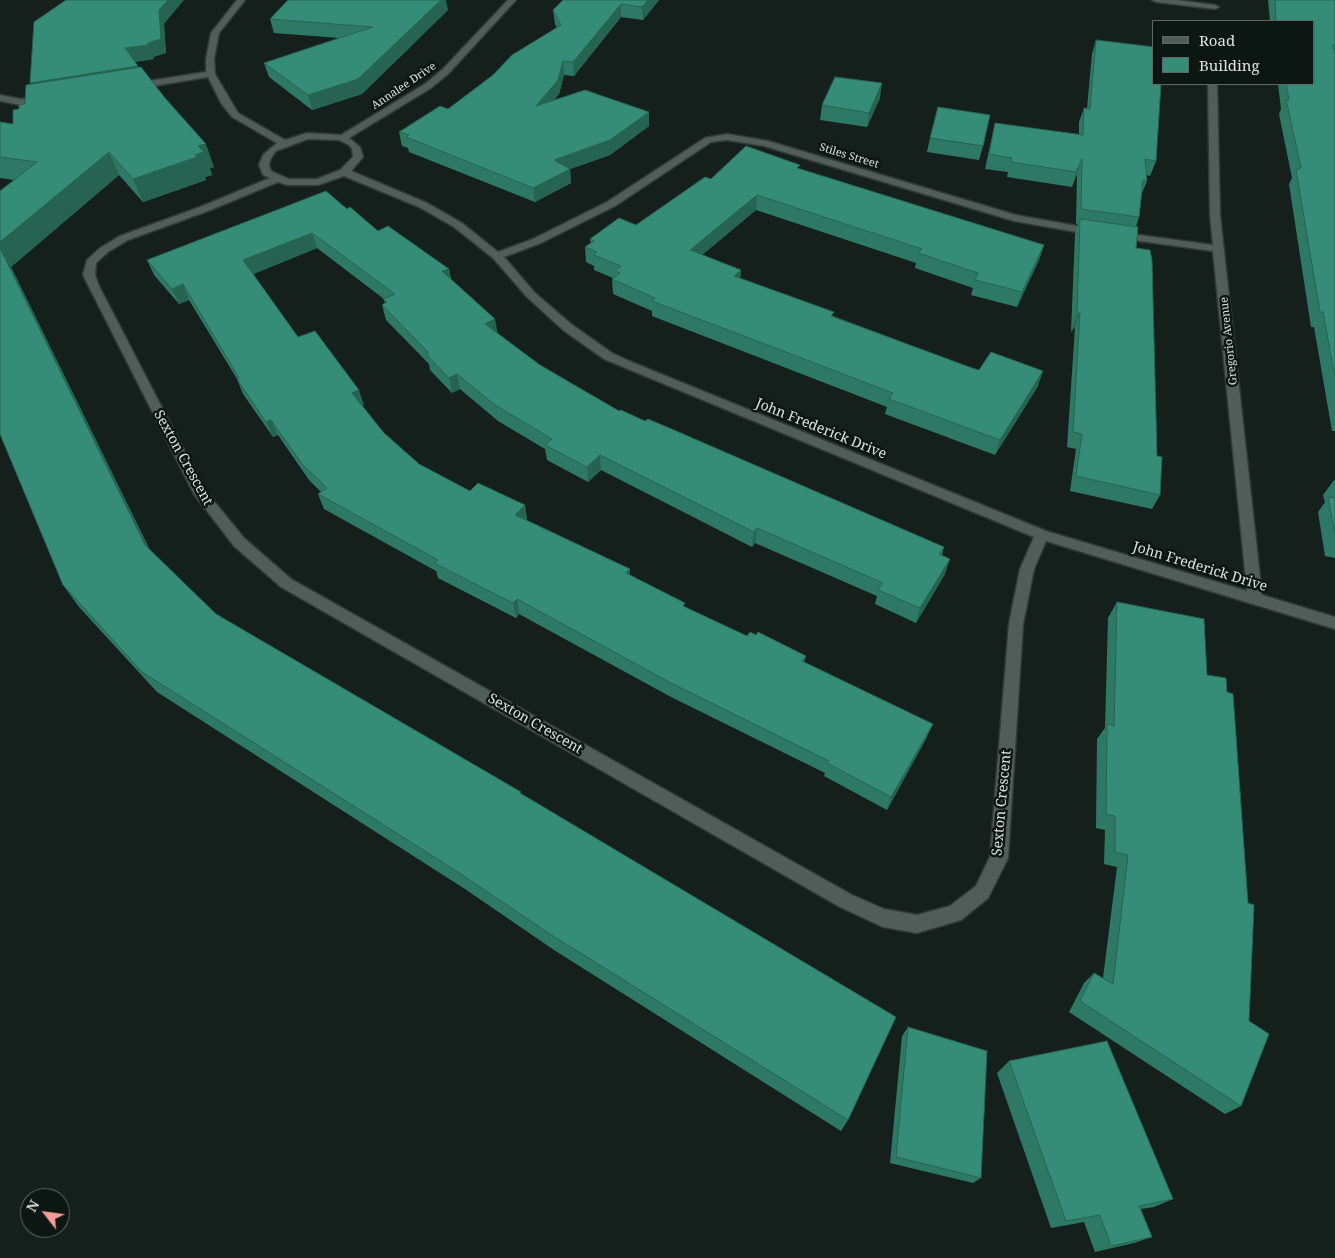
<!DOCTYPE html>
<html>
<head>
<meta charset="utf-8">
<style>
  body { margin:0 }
  #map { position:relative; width:1335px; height:1258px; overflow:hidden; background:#15201c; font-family:"Noto Serif",serif }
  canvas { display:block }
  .legend { position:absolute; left:1152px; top:20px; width:162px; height:65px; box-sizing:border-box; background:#0c1713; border:1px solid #5f6865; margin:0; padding:6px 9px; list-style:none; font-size:15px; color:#dbe2e0 }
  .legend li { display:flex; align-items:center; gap:10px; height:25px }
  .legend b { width:25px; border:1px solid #5f6865 }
  .north { position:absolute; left:20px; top:1188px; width:50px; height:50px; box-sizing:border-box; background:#0c1713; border:1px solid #5f6865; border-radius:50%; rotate:300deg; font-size:14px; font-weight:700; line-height:20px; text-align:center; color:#dbe2e0 }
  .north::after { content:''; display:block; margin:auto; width:18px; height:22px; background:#f59c94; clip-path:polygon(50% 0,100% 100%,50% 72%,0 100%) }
</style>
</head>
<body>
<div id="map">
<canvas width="1335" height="1258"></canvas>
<ul class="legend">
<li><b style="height:6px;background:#515d59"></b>Road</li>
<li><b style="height:14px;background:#368d77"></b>Building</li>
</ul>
<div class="north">N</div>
</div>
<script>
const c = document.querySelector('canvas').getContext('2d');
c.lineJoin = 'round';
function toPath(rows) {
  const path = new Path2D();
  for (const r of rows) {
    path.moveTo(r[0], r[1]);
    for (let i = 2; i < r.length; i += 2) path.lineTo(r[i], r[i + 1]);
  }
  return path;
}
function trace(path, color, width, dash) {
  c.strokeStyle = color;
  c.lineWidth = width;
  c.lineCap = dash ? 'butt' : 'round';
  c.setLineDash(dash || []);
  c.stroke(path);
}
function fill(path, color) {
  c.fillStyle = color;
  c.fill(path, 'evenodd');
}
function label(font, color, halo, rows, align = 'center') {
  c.font = font + ' "Noto Serif",serif';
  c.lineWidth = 5;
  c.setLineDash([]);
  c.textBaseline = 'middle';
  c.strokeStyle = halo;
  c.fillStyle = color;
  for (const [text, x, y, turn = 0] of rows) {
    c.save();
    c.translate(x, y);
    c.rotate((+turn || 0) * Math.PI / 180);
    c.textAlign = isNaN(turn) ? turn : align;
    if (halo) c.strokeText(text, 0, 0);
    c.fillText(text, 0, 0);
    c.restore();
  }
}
const minor = toPath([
  [237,0,245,0,219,33,214,59,215,74,238,113,285,140,307,133,341,135,425,84,443,69,508,0,516,0,449,73,431,88,349,138,360,147,363,157,351,171,427,203,462,223,498,252,533,239,607,202,705,138,727,134,768,141,1016,215,1088,228,1213,245,1210,215,1208,84,1217,84,1220,215,1262,595,1335,617,1335,629,1046,541,1034,569,1023,624,1008,858,988,898,961,920,917,933,883,927,840,907,281,587,234,546,194,494,83,275,87,260,100,248,120,236,200,207,270,178,263,175,259,165,263,155,277,143,232,117,221,103,208,77,135,89,130,86,135,83,206,72,206,59,211,33,237,0],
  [308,139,339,140,349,145,352,149,353,157,340,170,317,179,289,179,271,171,269,165,271,158,276,151,308,139],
  [727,140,764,146,1014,221,1088,234,1213,251,1247,591,1046,531,629,361,612,353,571,324,535,293,504,257,541,243,615,206,711,142,727,140],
  [344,176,419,207,454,227,493,258,527,297,563,330,604,359,1034,537,1020,569,1009,624,990,857,976,886,950,906,917,915,884,909,852,895,291,579,244,538,204,489,99,286,95,275,96,263,108,252,128,240,208,211,278,182,288,185,318,185,344,176],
  [1152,0,1177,0,1215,5,1219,7,1215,9,1156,2,1152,0],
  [0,95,21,99,45,97,50,100,45,103,21,105,0,101,0,95]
]);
trace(minor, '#323937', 3);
fill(minor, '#515d59');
fill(toPath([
  [563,0,659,0,643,20,621,17,574,76,564,75,559,94,554,100,649,112,649,126,610,155,570,169,571,183,535,202,409,152,408,148,402,146,399,132,448,109,557,28,555,24,553,10],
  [1268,0,1335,0,1335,431,1332,431,1314,327,1311,327,1289,184,1292,178,1279,114,1281,109,1278,84,1314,84,1314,21,1270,21],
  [448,10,362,94,312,110,269,77,264,63,339,38,274,33,270,19],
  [164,24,166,53,153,57,154,59,135,62,214,167,210,168,212,175,205,177,206,180,143,202,119,175,11,267,150,550,216,614,522,794,848,1120,841,1131,554,950,465,889,157,692,79,607,63,585,0,434,14,180,0,178,0,122,13,124,19,109,25,104,31,84],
  [1096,40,1156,161,1150,176,1146,175,1147,181,1142,193,1139,217,1136,227,1136,248,1157,456,1160,495,1152,509,1070,491,1076,449,1067,447,1075,327,1071,332,1075,234,1078,224,1076,224,1077,174,1072,187,1007,177,1008,172,985,169,995,123,1079,135,1079,122,1084,108,1087,108,1092,54],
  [880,98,867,127,820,120,822,105],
  [930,138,983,146,979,160,927,152],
  [800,169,1044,245,1039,260,1017,307,971,295,973,288,915,268,916,263,756,210,702,255,741,270,740,278,833,316,972,368,1038,386,995,455,885,414,887,407,652,316,652,311,613,294,612,279,613,278,594,270,594,266,586,262,585,247,591,244,590,239,636,225,711,179],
  [347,209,378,231,449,269,451,279,497,333,540,365,619,411,645,421,944,547,942,555,945,574,916,623,875,604,877,596,755,543,752,547,601,470,588,482,547,460,545,449,498,421,460,389,452,393,430,370,429,364,386,320,382,305,385,304,384,299,317,248,253,274,298,337,364,405,362,406,384,433,419,464,470,491,525,505,527,520,630,569,630,576,685,608,747,636,806,656,804,662,927,737,887,810,824,776,825,773,671,697,519,614,516,618,438,578,436,571,324,509,318,494,321,492,309,480,278,435,273,437,243,394,237,379,189,300,179,304,154,275,147,260],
  [1334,480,1335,481,1335,558,1325,556,1318,512,1325,502,1323,495],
  [1117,602,1207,675,1241,1106,1225,1114,1069,1012,1084,983,1094,973,1103,978,1117,867,1104,864,1105,830,1096,828,1097,739,1105,728,1108,618],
  [908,1027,981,1178,973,1183,890,1163,902,1036],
  [1009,1061,1173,1199,1154,1207,1141,1209,1152,1237,1134,1243,1095,1252,1084,1222,1051,1228,997,1073]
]), '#2e7966');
fill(toPath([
  [168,0,184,0,164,24,166,53,153,57,154,59,131,62,125,48,148,43,159,10],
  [441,0,446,0,448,10,362,94,312,110,308,95],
  [648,0,659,0,643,20,642,7],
  [621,4,621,17,574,76,573,62],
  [563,61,564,75,559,94,538,120,536,106],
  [138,66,144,80,37,97,30,83],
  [882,83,880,98,867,127,869,113],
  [649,112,649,126,610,155,570,169,571,183,535,202,533,188,554,160],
  [206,144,214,167,210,168,212,175,205,177,206,180,143,202,133,179,195,155,198,146],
  [109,152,119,175,11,267,158,567,145,545,0,248,0,242],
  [1082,159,1077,174,1072,187,1076,172],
  [757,195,756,210,690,265,690,250],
  [312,233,317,248,249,276,243,260],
  [1044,245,1039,260,1017,307,1022,292],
  [449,269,452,284,442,271],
  [741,270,740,285,734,276],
  [183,284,189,300,179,304,172,289],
  [1080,312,1075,327,1071,332,1077,317],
  [495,319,498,335,485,324],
  [1043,371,1038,386,995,455,1000,440],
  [457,374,460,389,452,393,449,378],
  [359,390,364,405,357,408,352,393],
  [271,420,278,435,273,437,266,422],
  [600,455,601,470,588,482,587,467],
  [525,505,527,520,515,515],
  [757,528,755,543,752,547,754,532],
  [950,559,945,574,916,623,920,608],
  [630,569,630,583,626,573],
  [517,599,519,614,516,618,513,603],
  [933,724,927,737,887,810,891,797]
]), '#266353');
const building = toPath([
  [66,0,168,0,159,10,161,39,148,43,148,45,125,48,138,66,30,83,34,22,66,0],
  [288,0,441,0,358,79,308,95,264,63,373,27,270,19,288,0],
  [563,0,648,0,642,7,621,4,573,62,563,61,558,80,536,106,585,90,649,112,610,140,554,160,570,169,533,188,406,137,409,135,399,132,440,106,448,109,493,75,512,55,561,25,553,10,563,0],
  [1275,0,1335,0,1335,45,1333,45,1335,55,1335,377,1323,312,1320,312,1296,170,1301,168,1286,99,1289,100,1286,84,1314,84,1314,21,1276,21,1275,0],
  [1096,40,1154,47,1154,84,1161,84,1156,161,1145,159,1147,181,1143,180,1139,217,1081,209,1082,159,1076,172,1011,162,1012,158,989,154,995,123,1083,135,1084,108,1090,109,1096,40],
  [141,67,165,98,206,144,198,146,204,152,195,155,197,157,133,179,109,152,0,242,0,191,37,162,0,157,0,122,13,124,13,110,19,109,19,105,25,104,26,85,141,67],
  [835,77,882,83,869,113,822,105,835,77],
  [938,107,990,115,983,146,930,138,938,107],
  [746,146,800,165,797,168,1044,245,1022,292,975,280,978,273,918,253,922,249,757,195,690,250,741,270,734,276,834,312,831,316,972,368,979,370,991,352,1043,371,1000,440,889,399,893,393,652,301,655,298,612,279,620,273,615,271,621,266,594,255,597,252,585,247,594,241,590,239,619,218,636,225,705,177,711,179,746,146],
  [326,191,347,209,350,207,378,231,388,226,449,269,442,271,495,319,485,324,540,365,619,411,621,410,645,421,648,419,674,430,944,547,939,554,950,559,920,608,878,590,883,583,757,528,754,532,600,455,587,467,545,445,552,439,495,405,457,374,449,378,426,354,429,353,382,305,387,302,383,299,395,294,312,233,243,260,298,337,315,331,359,390,352,393,384,433,419,464,470,491,478,483,525,505,515,515,630,569,626,573,685,603,683,606,747,636,750,632,756,635,758,632,806,656,802,661,933,724,891,797,827,763,829,761,671,683,517,599,513,603,434,563,438,560,318,494,327,488,303,465,271,420,266,422,237,379,239,378,183,284,172,289,147,260,326,191],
  [1080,219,1138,227,1136,248,1150,250,1152,260,1157,456,1162,457,1160,495,1076,476,1082,434,1073,432,1080,312,1077,317,1080,219],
  [0,248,145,545,216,614,521,792,520,793,896,1017,848,1120,550,934,458,872,142,672,63,585,0,434,0,248],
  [1328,497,1335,498,1335,534,1328,497],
  [1117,602,1204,619,1207,675,1226,678,1227,692,1233,694,1248,903,1254,905,1249,1021,1269,1034,1241,1106,1080,1001,1094,973,1113,984,1128,855,1115,852,1115,816,1106,814,1107,724,1114,726,1117,602],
  [908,1027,987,1051,981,1178,896,1157,908,1027],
  [1107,1041,1173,1199,1139,1206,1152,1237,1111,1246,1100,1215,1066,1221,1009,1061,1107,1041]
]);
fill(building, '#368d77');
trace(building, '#266353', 1);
label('11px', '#dbe2e0', '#0c1713', [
  ["Annalee Drive",404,86,-34],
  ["Stiles Street",849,156,17],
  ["Gregorio Avenue",1229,341,-96]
]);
label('14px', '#dbe2e0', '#0c1713', [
  ["John Frederick Drive",821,429,22],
  ["Sexton Crescent",183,458,61],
  ["John Frederick Drive",1200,567,17],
  ["Sexton Crescent",535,724,30],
  ["Sexton Crescent",1002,803,-85]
]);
</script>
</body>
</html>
